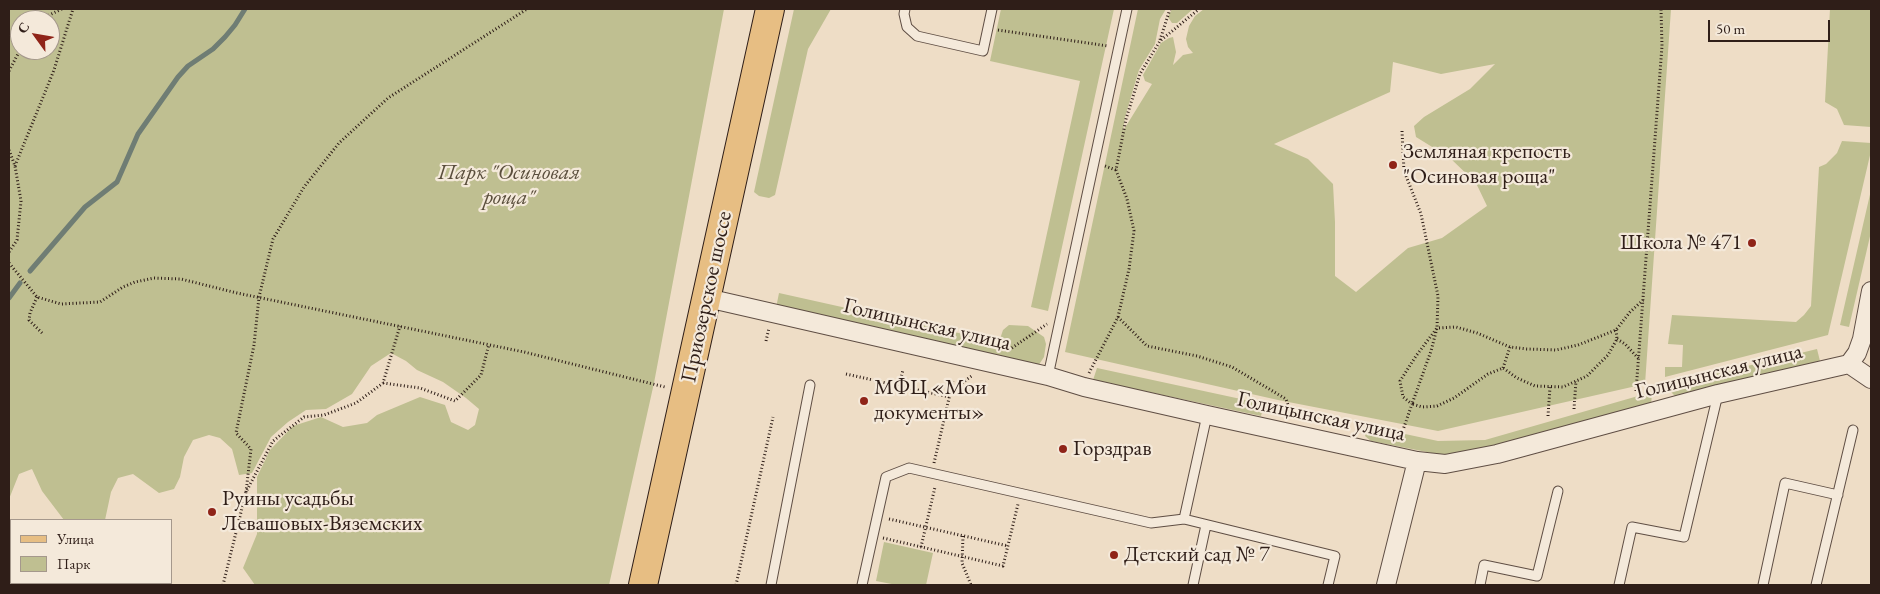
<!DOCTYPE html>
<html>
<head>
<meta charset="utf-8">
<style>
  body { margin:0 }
  #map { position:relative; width:1880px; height:594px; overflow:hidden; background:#eeddc6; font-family:"EB Garamond",serif }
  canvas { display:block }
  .frame { position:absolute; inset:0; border:10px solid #2f1e18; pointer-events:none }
  .legend { position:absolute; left:10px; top:519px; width:162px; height:65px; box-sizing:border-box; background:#f4e9da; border:1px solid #a5988c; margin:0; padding:6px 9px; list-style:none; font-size:15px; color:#2f1e18 }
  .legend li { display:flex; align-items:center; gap:10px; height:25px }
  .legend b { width:25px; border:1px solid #a5988c }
  .north { position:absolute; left:10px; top:10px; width:50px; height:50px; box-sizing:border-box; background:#f4e9da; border:1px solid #a5988c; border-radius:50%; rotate:302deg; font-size:14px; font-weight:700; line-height:20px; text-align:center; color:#2f1e18 }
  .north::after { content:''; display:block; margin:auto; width:18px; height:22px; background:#8f2418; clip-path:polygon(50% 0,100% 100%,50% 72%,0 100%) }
  .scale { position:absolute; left:1708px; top:20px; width:122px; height:22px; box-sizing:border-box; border:2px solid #2f1e18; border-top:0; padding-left:6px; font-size:15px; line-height:18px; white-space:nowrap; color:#2f1e18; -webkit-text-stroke:4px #f4e9da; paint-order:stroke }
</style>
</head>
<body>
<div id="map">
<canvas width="1880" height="594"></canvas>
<div class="frame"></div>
<ul class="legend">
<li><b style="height:6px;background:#e7be83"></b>Улица</li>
<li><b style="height:14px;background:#bfbf91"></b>Парк</li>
</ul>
<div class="north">С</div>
<div class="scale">50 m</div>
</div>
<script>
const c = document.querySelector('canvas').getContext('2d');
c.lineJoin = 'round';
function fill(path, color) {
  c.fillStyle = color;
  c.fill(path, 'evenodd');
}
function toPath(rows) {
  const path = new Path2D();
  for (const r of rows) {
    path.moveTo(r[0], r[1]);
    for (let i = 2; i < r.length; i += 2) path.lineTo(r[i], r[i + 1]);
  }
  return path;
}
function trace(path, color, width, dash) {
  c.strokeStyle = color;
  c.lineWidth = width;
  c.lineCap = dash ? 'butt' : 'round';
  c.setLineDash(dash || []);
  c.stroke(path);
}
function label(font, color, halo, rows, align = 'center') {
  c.font = font + ' "EB Garamond",serif';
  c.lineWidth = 4.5;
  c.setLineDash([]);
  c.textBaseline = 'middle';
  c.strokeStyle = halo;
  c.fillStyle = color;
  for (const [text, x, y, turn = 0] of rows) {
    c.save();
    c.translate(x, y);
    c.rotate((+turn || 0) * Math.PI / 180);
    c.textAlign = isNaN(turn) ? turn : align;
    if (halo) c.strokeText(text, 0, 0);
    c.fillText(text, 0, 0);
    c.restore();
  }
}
fill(toPath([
  [9,9,724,9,654,383,609,585,255,585,243,568,257,534,257,477,270,450,293,426,321,417,343,427,367,423,377,415,420,397,445,405,451,422,468,430,475,425,479,409,466,398,443,382,417,370,406,361,391,353,371,366,352,394,326,409,306,410,288,422,271,437,252,473,239,475,232,449,220,438,209,435,193,440,184,457,180,477,174,489,159,493,133,474,118,478,111,492,105,520,64,520,42,491,32,469,19,474,9,499],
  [20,20,50,20,50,50,20,50],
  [794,9,831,9,808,49,775,195,769,198,759,196,754,192],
  [1001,9,1114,9,1048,311,1031,307,1080,81,990,61],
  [1138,9,1166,9,1160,19,1155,44,1139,70,1125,117,1123,131,1152,84,1145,81,1143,75,1161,43,1169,38,1173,37,1176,52,1173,65,1183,55,1193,53,1188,47,1186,39,1189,26,1195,16,1204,9,1671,9,1645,384,1438,431,1278,400,1065,352],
  [1393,62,1441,74,1495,64,1470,89,1424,117,1414,126,1416,137,1450,158,1476,183,1487,206,1442,238,1408,248,1356,292,1335,276,1335,222,1333,184,1308,159,1274,144,1390,92],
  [1172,9,1193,9,1177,23,1172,23,1168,17],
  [1830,9,1871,9,1871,127,1844,125,1837,109,1825,102],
  [1842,141,1871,143,1871,151,1828,335,1665,377,1665,367,1682,367,1683,345,1668,344,1672,315,1796,322,1804,315,1811,306,1819,167,1826,164,1837,153],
  [1871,190,1871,232,1849,327,1840,325],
  [779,293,999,342,1003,330,1009,325,1028,326,1044,337,1046,344,1044,357,1038,366,776,308],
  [1817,349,1820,361,1677,398,1665,386],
  [1097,368,1264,404,1261,416,1093,380],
  [1652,392,1651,406,1458,455,1437,454,1371,441,1365,436,1368,428,1372,427,1438,441,1485,440],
  [884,542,933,553,926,585,897,585,876,581]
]), '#bfbf91');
trace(toPath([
  [30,271,85,207,117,182,138,134,178,77,188,66,213,49,225,37,235,25,245,9],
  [9,298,20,283]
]), '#6f7d74', 5);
const service = toPath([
  [905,9,904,14,907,27,917,36,983,51,992,9],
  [1048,376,1127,9],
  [1184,519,1207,415],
  [771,585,810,385],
  [862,585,886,477,909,468,1151,523,1184,519,1335,556,1328,585],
  [1193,585,1206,525],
  [1480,585,1484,565,1537,576,1558,491],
  [1619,585,1632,527,1684,537,1718,394],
  [1763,585,1785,483,1838,495],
  [1816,585,1853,430]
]);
const minor = toPath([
  [707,298,1048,376,1084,387,1207,415,1417,461,1445,464,1497,454,1718,394,1849,364,1857,353,1862,339,1871,291],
  [1849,364,1871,379],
  [1386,585,1417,461]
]);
const primary = toPath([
  [643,585,770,9]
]);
trace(service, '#5f4e44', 11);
trace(minor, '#5f4e44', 20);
trace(primary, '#2f1e18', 30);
trace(toPath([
  [43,20,47,16,62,9],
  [998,30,1108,46],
  [1160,40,1170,9],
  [9,71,20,50],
  [1402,131,1404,171,1421,214,1438,296,1437,328,1416,356,1400,381,1403,397,1412,404,1403,430],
  [9,150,15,166,21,201,17,240,9,252],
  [15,166,54,70,73,9],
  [1105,166,1116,170],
  [9,263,37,297,61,304,100,302,123,287,135,282,154,278,181,279,237,293,524,352,665,387],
  [37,297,30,313,29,320,43,334],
  [1118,317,1147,346,1197,356,1232,367,1286,399,1289,408],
  [1616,330,1617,339,1608,355,1587,376,1563,387,1535,386,1517,378,1503,368,1488,374,1454,398,1437,406,1422,407,1412,404,1431,351,1437,328,1456,327,1477,333,1510,347,1527,349,1556,350,1578,345,1616,330,1630,312,1643,300],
  [1617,339,1625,344,1639,359],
  [766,341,769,328],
  [1009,350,1047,324],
  [1503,368,1510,347],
  [1089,373,1118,317,1129,269,1134,231,1127,199,1116,170,1126,119,1140,74,1160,41,1199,9],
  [846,374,949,397],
  [383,383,420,388,455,401,481,375,489,344],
  [962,383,973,375],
  [899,386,903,370],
  [1636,391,1662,46,1661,9],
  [1574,409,1576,381],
  [1548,416,1550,387],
  [934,463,953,381],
  [246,492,251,449,236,433,254,345,259,297,273,239,304,187,339,143,388,98,527,9],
  [889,519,1008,546],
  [9,534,11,535],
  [963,536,962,563,971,585],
  [883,538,1003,566,1018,504],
  [921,547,935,487],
  [223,585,246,492,273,441,304,417,324,415,356,403,383,383,400,326],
  [736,585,773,417]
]), '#2f1e18', 3, [1, 2.5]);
trace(service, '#f4e9da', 9);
trace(minor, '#f4e9da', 18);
trace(primary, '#e7be83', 28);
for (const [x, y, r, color] of [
  [1393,165,5,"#8f2418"],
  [1752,243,5,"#8f2418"],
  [864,401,5,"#8f2418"],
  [1063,449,5,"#8f2418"],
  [212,512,5,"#8f2418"],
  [1114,555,5,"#8f2418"]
]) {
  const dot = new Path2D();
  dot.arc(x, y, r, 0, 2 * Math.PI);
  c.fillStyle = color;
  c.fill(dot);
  trace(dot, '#f4e9da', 2);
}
label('22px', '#2f1e18', '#f4e9da', [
  ["Земляная крепость",1403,152],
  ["\"Осиновая роща\"",1403,177],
  ["Школа № 471",1742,243,"right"],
  ["МФЦ «Мои",874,388],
  ["документы»",874,413],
  ["Горздрав",1073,449],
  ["Руины усадьбы",222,499],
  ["Левашовых-Вяземских",222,524],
  ["Детский сад № 7",1124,555]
], 'left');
label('italic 22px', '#5a4e3c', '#f4e9da', [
  ["Парк \"Осиновая",509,173],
  ["роща\"",509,198]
]);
label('22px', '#2f1e18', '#f4e9da', [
  ["Приозерское шоссе",707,297,-78],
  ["Голицынская улица",927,325,13],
  ["Голицынская улица",1719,372,-14],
  ["Голицынская улица",1321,417,12]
]);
</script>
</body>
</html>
